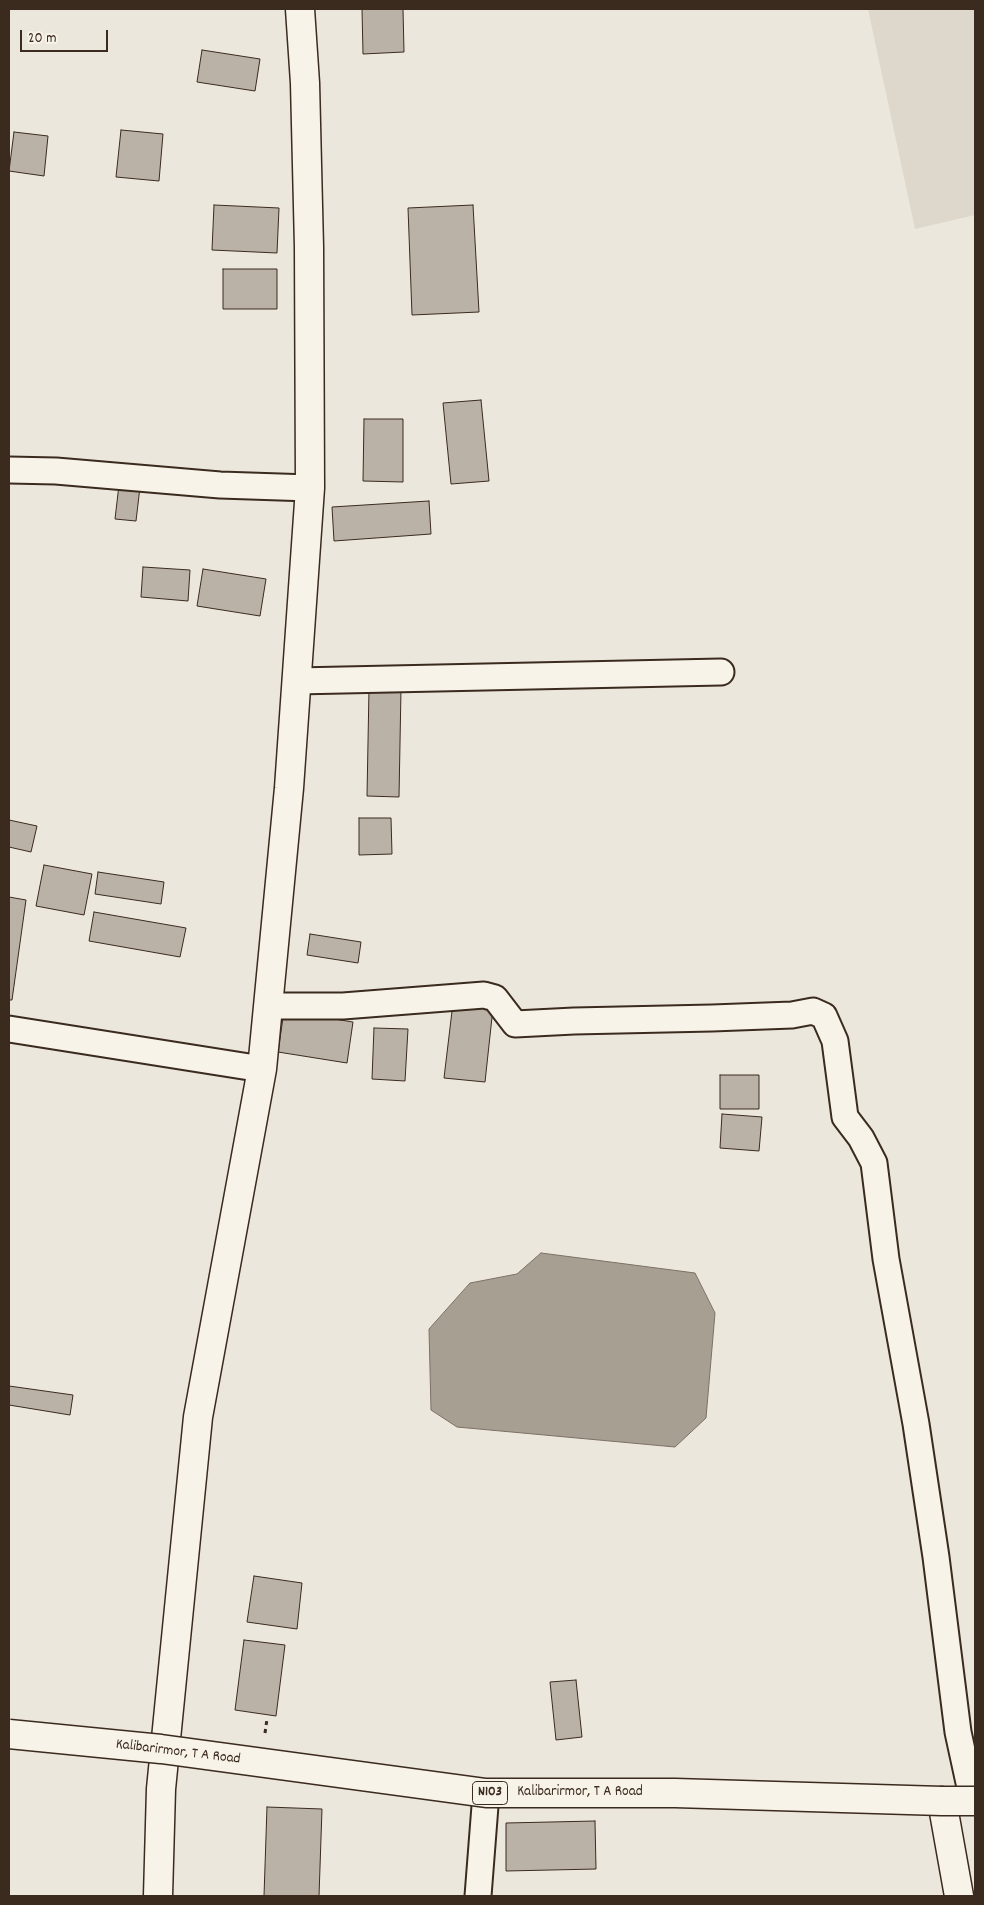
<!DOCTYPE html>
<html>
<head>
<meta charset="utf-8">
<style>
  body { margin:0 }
  #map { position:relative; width:984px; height:1905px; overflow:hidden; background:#ece7dc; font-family:Dekko,sans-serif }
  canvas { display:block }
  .frame { position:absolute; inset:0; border:10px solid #3b2a1e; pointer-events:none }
  .scale { position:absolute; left:20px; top:30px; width:88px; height:22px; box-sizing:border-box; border:2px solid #3b2a1e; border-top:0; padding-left:6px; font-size:15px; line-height:18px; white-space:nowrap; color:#3b2a1e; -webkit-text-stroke:4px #f7f3e8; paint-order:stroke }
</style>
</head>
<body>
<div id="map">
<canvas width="984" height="1905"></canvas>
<div class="frame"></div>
<div class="scale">20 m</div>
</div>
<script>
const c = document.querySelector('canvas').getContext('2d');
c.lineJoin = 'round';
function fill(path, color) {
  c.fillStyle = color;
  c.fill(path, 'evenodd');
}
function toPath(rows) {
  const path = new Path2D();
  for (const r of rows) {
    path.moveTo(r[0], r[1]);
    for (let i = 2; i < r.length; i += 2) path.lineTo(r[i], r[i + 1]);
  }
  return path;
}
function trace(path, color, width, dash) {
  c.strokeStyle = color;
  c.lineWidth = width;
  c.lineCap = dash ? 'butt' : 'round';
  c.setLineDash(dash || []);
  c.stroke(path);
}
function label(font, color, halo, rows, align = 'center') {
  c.font = font + ' Dekko,sans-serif';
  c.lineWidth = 4;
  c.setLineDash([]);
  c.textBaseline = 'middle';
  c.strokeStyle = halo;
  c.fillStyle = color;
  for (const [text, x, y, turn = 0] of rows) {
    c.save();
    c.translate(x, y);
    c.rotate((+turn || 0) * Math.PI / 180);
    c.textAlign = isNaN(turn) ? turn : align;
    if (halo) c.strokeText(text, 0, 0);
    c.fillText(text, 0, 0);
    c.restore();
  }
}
fill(toPath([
  [868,9,975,9,975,215,915,229]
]), '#ddd7cc');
const water = toPath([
  [541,1253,695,1273,715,1313,706,1418,675,1447,457,1427,431,1410,429,1329,470,1283,517,1274,541,1253]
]);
fill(water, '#a89f93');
trace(water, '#7c7064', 1);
const building = toPath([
  [362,9,403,9,404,52,363,54,362,9],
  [202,50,260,59,255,91,197,82,202,50],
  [121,130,163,134,159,181,116,177,121,130],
  [14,132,48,136,44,176,9,171,14,132],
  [214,205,279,208,277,253,212,250,214,205],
  [473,205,479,312,412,315,408,208,473,205],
  [223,269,277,269,277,309,223,309,223,269],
  [481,400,489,481,451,484,443,403,481,400],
  [364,419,403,419,403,482,363,481,364,419],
  [119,485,140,487,136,521,115,519,119,485],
  [429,501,431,534,334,541,332,507,429,501],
  [143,567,190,570,188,601,141,597,143,567],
  [203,569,266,579,260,616,197,606,203,569],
  [369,689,401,689,399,797,367,796,369,689],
  [359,818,391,818,392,854,359,855,359,818],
  [9,820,37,826,31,852,9,847,9,820],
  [44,865,92,874,84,915,36,906,44,865],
  [98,872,164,882,161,904,95,894,98,872],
  [9,897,26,900,12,1000,9,1000,9,897],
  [94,912,186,928,180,957,89,941,94,912],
  [310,934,361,942,358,963,307,955,310,934],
  [453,1003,493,1008,485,1082,444,1078,453,1003],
  [284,1011,353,1022,347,1063,278,1052,284,1011],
  [374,1028,408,1029,405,1081,372,1079,374,1028],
  [720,1075,759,1075,759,1109,720,1109,720,1075],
  [722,1114,762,1117,759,1151,720,1148,722,1114],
  [9,1386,73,1395,70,1415,9,1405,9,1386],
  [254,1576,302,1583,297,1629,247,1622,254,1576],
  [244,1640,285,1645,276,1716,235,1710,244,1640],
  [576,1680,582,1737,556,1740,550,1682,576,1680],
  [267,1807,322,1809,319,1896,264,1896,267,1807],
  [595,1821,596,1869,506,1871,506,1823,595,1821]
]);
fill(building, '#bab2a7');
trace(building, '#3b2a1e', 1);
const minor = toPath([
  [9,470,56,471,220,485,310,488],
  [296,681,721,672],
  [268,1006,343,1006,484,995,495,998,515,1024,574,1021,712,1018,792,1015,813,1011,824,1016,835,1041,845,1117,861,1138,874,1163,886,1259,916,1424,936,1557,958,1732,973,1801],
  [9,1029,262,1069],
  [478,1896,486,1793]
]);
const tertiary = toPath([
  [942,1801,959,1896],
  [158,1896,161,1789,198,1417,262,1069,289,788,310,488,309,247,305,83,300,9]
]);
trace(minor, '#3b2a1e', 29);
trace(tertiary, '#3b2a1e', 31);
trace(toPath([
  [265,1733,267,1719]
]), '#3b2a1e', 3, [4, 4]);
trace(minor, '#f7f3e8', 25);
trace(tertiary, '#f7f3e8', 28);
const trunkBridge = toPath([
  [9,1734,161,1749,486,1793,675,1793,942,1801,975,1801]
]);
trace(trunkBridge, '#3b2a1e', 31, []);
trace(trunkBridge, '#f7f3e8', 28);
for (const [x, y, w] of [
  [490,1793,35]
]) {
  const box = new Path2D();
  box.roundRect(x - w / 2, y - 11.5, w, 23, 4);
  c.fillStyle = '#f7f3e8';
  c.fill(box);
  trace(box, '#3b2a1e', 1);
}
label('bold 14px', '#3b2a1e', null, [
  ["N103",490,1793]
]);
label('15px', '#3b2a1e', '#f7f3e8', [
  ["Kalibarirmor, T A Road",178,1753,7],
  ["Kalibarirmor, T A Road",580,1793]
]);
</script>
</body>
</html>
